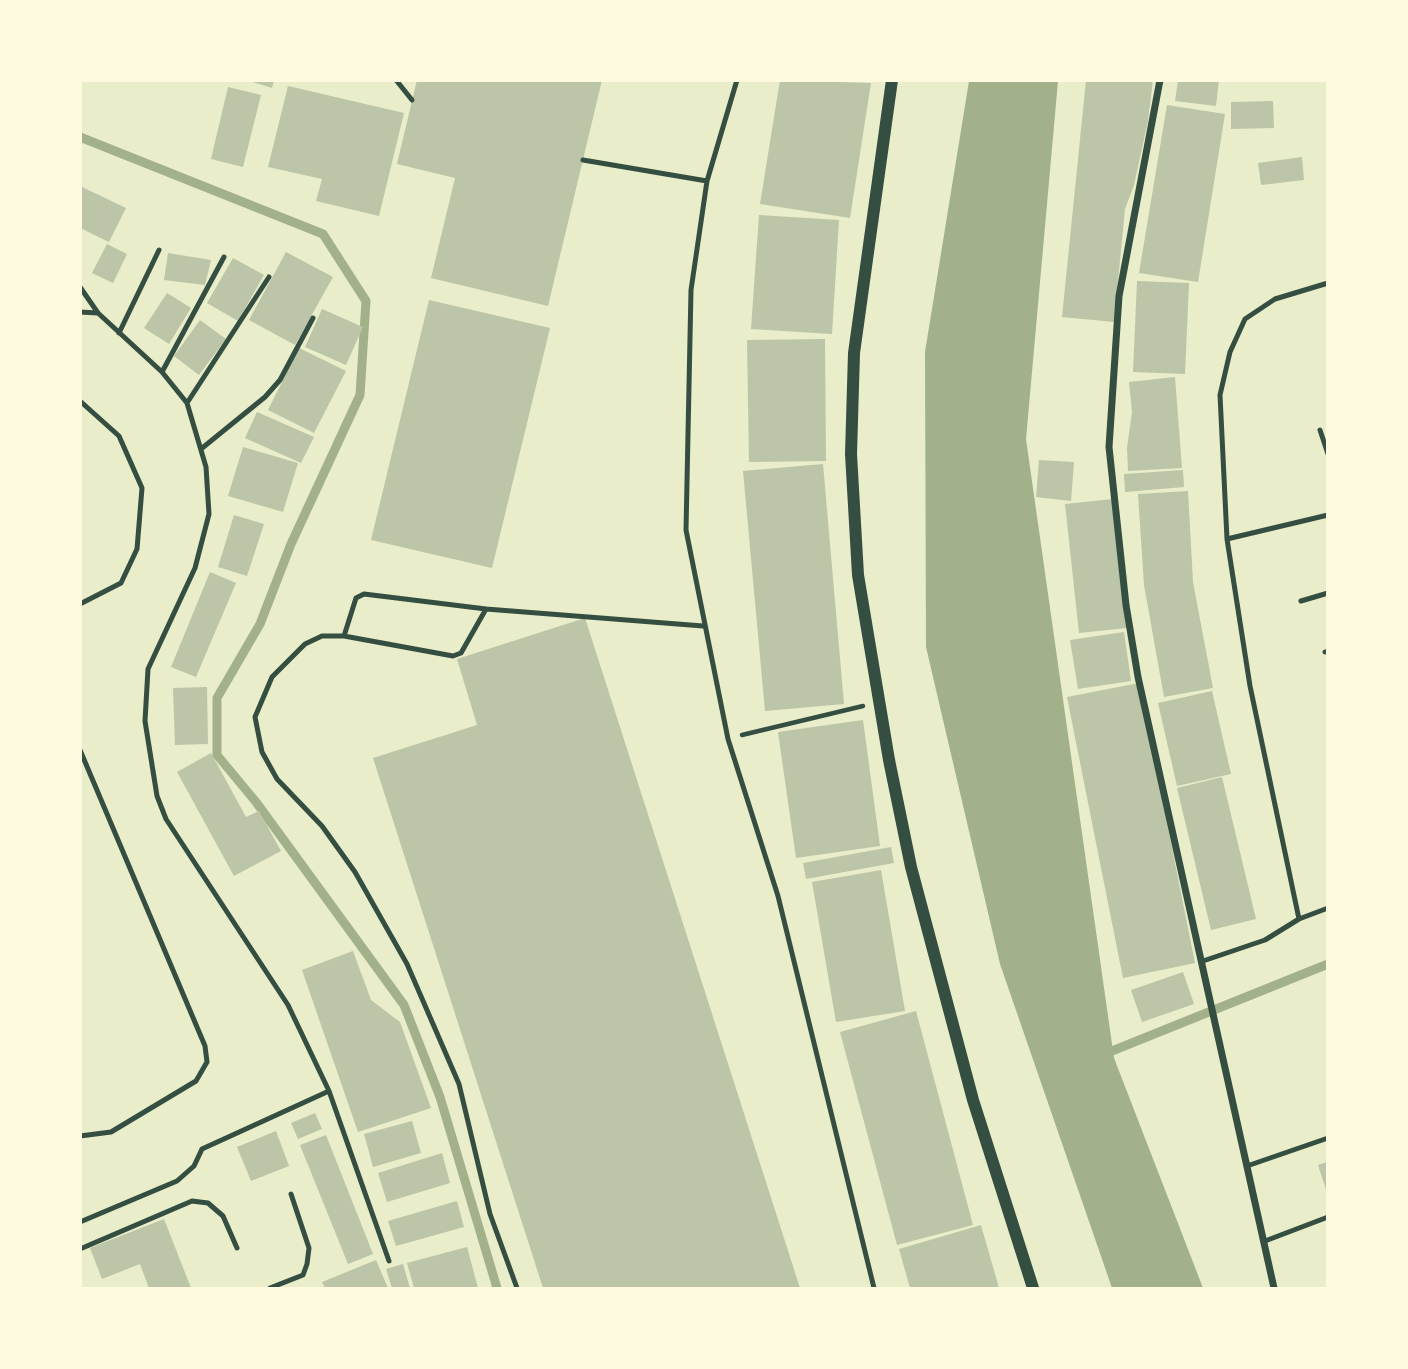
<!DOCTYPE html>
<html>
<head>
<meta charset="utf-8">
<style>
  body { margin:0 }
  #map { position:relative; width:1408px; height:1369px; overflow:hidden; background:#e9edc9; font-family:"Space Grotesk",sans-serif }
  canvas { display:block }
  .frame { position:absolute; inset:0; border:82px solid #fefae0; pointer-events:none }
</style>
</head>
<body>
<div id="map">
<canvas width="1408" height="1369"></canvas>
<div class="frame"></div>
</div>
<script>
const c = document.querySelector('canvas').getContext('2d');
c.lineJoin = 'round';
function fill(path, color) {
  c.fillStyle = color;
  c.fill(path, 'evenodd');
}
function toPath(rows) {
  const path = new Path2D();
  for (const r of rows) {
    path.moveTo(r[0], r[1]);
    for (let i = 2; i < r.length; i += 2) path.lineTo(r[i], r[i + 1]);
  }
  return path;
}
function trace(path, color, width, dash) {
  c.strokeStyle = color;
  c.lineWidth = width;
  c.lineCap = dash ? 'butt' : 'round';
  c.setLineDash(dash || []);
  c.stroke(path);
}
fill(toPath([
  [969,81,1058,81,1026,439,1114,1058,1203,1288,1112,1288,1000,964,926,647,925,352]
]), '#a3b18a');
trace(toPath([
  [80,137,323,234,366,301,360,395,291,544,260,624,217,698,217,755,256,802,404,1005,440,1097,497,1288],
  [1102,1055,1328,964]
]), '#a3b18a', 9);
fill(toPath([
  [246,80,274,80,272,88],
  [417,80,602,80,548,306,431,278,455,178,397,164],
  [780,80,871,83,850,218,760,204],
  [1086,80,1153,80,1148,121,1134,185,1125,209,1114,322,1062,317],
  [1178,80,1219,80,1216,106,1175,101],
  [288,86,404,113,379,216,316,201,322,179,268,167],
  [228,87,261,95,243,167,211,159],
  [1273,101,1274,128,1231,129,1231,102],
  [1167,105,1225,114,1198,282,1139,273],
  [1302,157,1304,180,1261,185,1258,163],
  [80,186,126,208,109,242,80,228],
  [759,215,839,220,832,334,751,329],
  [107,244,127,254,113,283,92,273],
  [286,252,333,277,295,345,249,320],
  [168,253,211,260,205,285,164,280],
  [233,258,264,275,238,321,207,303],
  [1137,281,1189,283,1185,374,1133,372],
  [167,293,191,308,169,344,144,328],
  [429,300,550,328,492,568,371,540],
  [322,309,363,327,346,365,305,347],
  [200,320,226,339,199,375,174,356],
  [825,339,826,461,749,462,747,340],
  [299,348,346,371,314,433,268,410],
  [1175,377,1182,468,1128,471,1127,448,1132,412,1129,382],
  [257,412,314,437,301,463,245,438],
  [243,447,298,463,283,512,228,496],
  [1039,460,1074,462,1071,501,1036,497],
  [823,464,844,704,765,711,743,471],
  [1183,470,1184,487,1125,492,1124,474],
  [1188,491,1193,582,1213,688,1164,697,1144,585,1138,494],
  [1113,499,1127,628,1079,633,1065,504],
  [234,515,264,524,247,576,218,567],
  [210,572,236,583,196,677,171,667],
  [585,618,800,1288,543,1288,373,758,477,725,457,659],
  [1124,632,1131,681,1078,689,1070,640],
  [1139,683,1195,963,1123,978,1067,697],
  [207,687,208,744,175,745,173,688],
  [1212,691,1231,774,1177,786,1158,703],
  [863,720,880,846,796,858,778,732],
  [211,753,246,817,259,811,281,851,234,876,177,772],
  [1222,777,1256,919,1211,930,1177,788],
  [891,847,894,863,806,879,803,863],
  [881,870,905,1011,836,1022,812,882],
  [353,951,371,1000,400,1022,431,1108,358,1132,302,970],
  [1183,972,1194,1004,1142,1022,1131,990],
  [916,1011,973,1225,897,1245,840,1032],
  [315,1113,322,1129,298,1139,291,1123],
  [412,1121,421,1153,373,1167,364,1134],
  [276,1131,289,1166,251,1181,237,1147],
  [326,1135,373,1254,348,1264,300,1145],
  [442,1153,450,1183,387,1202,378,1173],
  [1327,1162,1327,1193,1318,1165],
  [457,1201,464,1227,396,1246,388,1221],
  [164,1219,191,1288,149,1288,140,1264,102,1279,90,1248],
  [981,1225,999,1288,910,1288,899,1249],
  [467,1247,478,1288,414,1288,407,1263],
  [376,1260,388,1288,325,1288,322,1282],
  [403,1264,410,1288,392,1288,386,1269]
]), '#bcc5a7');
trace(toPath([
  [742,735,863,706]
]), '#344e41', 4.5);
trace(toPath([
  [396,80,412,100],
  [737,80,707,181,691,290,686,530,728,739,778,896,874,1288],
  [583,160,707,181],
  [80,287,98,313,162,372,187,403,206,467,209,514,195,568,148,669,145,721,157,796,166,819,288,1005,329,1091,389,1261],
  [80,312,98,313],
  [119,333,159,250],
  [162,372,224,257],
  [80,401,119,436,142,488,137,549,121,583,80,604],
  [187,403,269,277],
  [1320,430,1328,454],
  [201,449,265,397,280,380,313,318],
  [1227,539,1328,515],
  [1301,601,1328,593],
  [486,609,703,626],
  [344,636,356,598,364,594,486,609,461,653,453,656,344,636,322,636,305,644,272,677,255,717,262,752,277,779,322,826,355,872,407,964,459,1084,490,1214,517,1288],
  [1325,652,1328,651],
  [80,750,205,1046,207,1062,196,1081,111,1132,80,1136],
  [1299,919,1328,908],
  [1203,961,1265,940,1299,919,1250,686,1227,539,1220,395,1230,352,1245,319,1275,299,1328,283],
  [1247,1166,1328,1138],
  [80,1222,177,1181,194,1166,202,1149,329,1091],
  [1265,1241,1328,1217],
  [80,1249,192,1201,208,1203,223,1216,237,1248],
  [270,1288,303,1275,307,1264,309,1248,291,1194]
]), '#344e41', 5);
trace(toPath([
  [1160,80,1119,296,1109,447,1126,605,1138,677,1274,1288]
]), '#344e41', 7);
trace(toPath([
  [892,80,854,353,851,454,858,575,889,760,911,867,973,1100,1033,1288]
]), '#344e41', 12);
</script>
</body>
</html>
